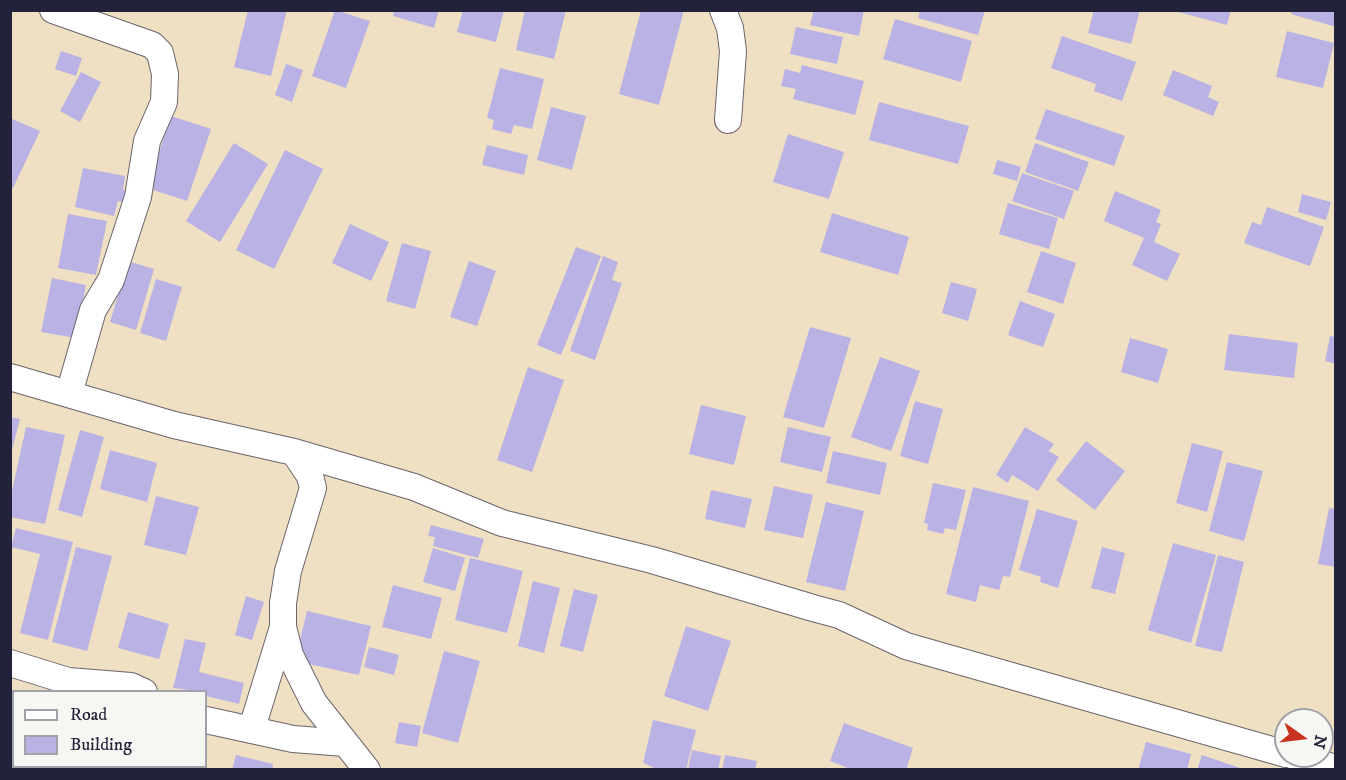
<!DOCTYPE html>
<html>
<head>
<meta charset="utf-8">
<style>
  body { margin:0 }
  #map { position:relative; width:1346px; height:780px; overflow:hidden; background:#efe0c3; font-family:"IM FELL DW Pica",serif }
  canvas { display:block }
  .frame { position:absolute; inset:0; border:12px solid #22223b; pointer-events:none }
  .legend { position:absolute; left:12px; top:690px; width:195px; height:78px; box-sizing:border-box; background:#f6f6f2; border:2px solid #a1a1a9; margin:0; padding:8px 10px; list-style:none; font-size:18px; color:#22223b }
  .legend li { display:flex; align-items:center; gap:12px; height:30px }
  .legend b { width:30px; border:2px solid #a1a1a9 }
  .north { position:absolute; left:1274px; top:708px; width:60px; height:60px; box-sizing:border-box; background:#f6f6f2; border:2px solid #a1a1a9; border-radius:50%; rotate:104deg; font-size:16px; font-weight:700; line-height:24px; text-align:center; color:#22223b }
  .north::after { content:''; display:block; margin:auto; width:21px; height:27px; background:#c8321e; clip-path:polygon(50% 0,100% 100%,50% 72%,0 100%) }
</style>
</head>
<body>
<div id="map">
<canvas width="1346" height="780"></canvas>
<div class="frame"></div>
<ul class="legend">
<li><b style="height:8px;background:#fff"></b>Road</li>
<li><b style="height:16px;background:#bab2e4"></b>Building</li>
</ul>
<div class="north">N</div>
</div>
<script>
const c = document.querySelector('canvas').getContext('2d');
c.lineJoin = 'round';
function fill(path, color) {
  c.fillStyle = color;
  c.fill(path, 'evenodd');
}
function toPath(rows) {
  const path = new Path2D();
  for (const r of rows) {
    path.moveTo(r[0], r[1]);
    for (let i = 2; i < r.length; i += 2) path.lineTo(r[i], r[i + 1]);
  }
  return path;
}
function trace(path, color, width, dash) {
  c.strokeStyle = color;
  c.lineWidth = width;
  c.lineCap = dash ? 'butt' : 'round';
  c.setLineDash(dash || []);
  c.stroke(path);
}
fill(toPath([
  [248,10,287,10,271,76,234,67],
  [335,10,370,21,346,88,312,76],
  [394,10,439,10,434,28,393,16],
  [463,10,504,10,496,42,457,32],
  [525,10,566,10,554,59,516,50],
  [641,10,684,10,659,105,619,94],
  [814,10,864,10,859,36,810,25],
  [920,10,985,10,978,35,918,18],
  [1094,10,1140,10,1131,44,1088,33],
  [1171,10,1231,10,1227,25],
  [1292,10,1336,10,1336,27,1291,14],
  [895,19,972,41,961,82,883,59],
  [796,27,843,37,837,64,790,54],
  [1287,31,1334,43,1323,88,1276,77],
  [1062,36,1136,62,1122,101,1094,91,1096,84,1051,68],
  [61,51,82,58,76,76,55,69],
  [286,64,303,70,292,102,275,95],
  [802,65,864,81,855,115,793,99,796,89,781,86,785,69,800,73],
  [500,68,544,79,532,129,514,125,511,134,492,129,494,120,487,118],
  [1173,70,1212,86,1208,97,1219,102,1213,116,1163,95],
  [81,72,101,82,80,122,60,111],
  [879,102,969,126,958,164,869,140],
  [551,107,586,116,572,170,537,160],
  [1046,109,1125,136,1114,166,1035,139],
  [171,116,211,129,187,201,147,188],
  [10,118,40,131,13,188,10,187],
  [788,134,844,152,829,199,773,182],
  [234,143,268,164,220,242,186,221],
  [1035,143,1089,162,1078,191,1025,172],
  [487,145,528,155,524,175,482,165],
  [285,150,323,169,274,269,236,250],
  [997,160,1021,167,1017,181,993,174],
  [83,168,125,176,123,190,135,193,133,204,118,201,114,216,75,207],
  [1022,173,1074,191,1064,219,1012,201],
  [1115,191,1161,210,1156,222,1161,224,1154,242,1180,254,1167,281,1132,265,1144,238,1104,221],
  [1302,194,1331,202,1326,220,1298,212],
  [1008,203,1058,218,1049,249,999,234],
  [1267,207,1324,227,1310,266,1244,243,1252,222,1261,225],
  [832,213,909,237,898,275,820,252],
  [68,214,107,221,96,275,58,268],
  [350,224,389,242,371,281,332,263],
  [402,243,431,251,415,309,386,301],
  [576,247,601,256,561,355,537,345],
  [1041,251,1076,263,1063,304,1027,292],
  [603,256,618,262,612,280,622,283,595,360,570,351],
  [128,261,154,269,136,330,110,322],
  [469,261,496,271,477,326,450,317],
  [52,278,86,285,76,338,41,332],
  [156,279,182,287,166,341,140,333],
  [951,282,977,289,968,321,942,313],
  [1020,301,1055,314,1043,347,1008,335],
  [810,327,851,338,824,428,783,417],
  [1229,334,1298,343,1294,378,1224,370],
  [1330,336,1336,337,1336,364,1325,361],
  [1130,338,1168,349,1158,383,1121,372],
  [880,357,920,371,891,451,851,437],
  [528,367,564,380,532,472,497,460],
  [915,401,943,409,928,464,900,456],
  [701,405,746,416,734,465,689,454],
  [10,417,20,419,11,454,10,454],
  [26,427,65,435,45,524,10,517,10,500],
  [788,427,831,437,822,472,780,462],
  [1025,427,1054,444,1049,451,1059,457,1038,491,1012,475,1008,483,996,475],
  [80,430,104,437,82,517,58,510],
  [1086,441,1125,471,1095,510,1056,480],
  [1192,443,1223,451,1207,512,1176,503],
  [110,450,157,463,147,502,100,489],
  [833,451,887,463,880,495,826,483],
  [1227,462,1263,471,1244,541,1209,531],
  [933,483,966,490,956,530,945,528,943,534,927,530,928,524,924,523],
  [774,486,813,495,803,538,764,530],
  [973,487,1029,501,1010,577,1003,576,999,590,980,585,976,602,946,594],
  [711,490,752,499,745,528,705,519],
  [156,496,199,507,186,555,144,545],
  [826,502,864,511,845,591,806,582],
  [1329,508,1336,509,1336,567,1318,564],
  [1037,509,1078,521,1058,588,1040,582,1041,577,1019,570],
  [431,525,484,539,478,558,433,546,435,537,428,536],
  [16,528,73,542,48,640,20,633,40,554,11,547],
  [1173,543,1216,555,1191,643,1148,630],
  [76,547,112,556,87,651,52,642],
  [1102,547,1125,553,1115,594,1091,588],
  [433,548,465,558,455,591,423,582],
  [1218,555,1244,562,1222,652,1195,646],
  [470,558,523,571,507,633,455,620],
  [533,581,560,588,544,653,518,646],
  [393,585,442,598,431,639,382,627],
  [574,589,598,595,583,652,560,646],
  [246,596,264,602,252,640,235,635],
  [307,611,371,626,359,675,295,661],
  [128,612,169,624,159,659,118,648],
  [686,626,731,641,708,711,664,696],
  [185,639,206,643,199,672,244,683,239,704,206,696,206,692,173,688],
  [369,647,399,655,394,675,364,667],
  [444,651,480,661,458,743,422,733],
  [10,692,14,692,11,733,10,733],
  [653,720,696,730,686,770,659,770,643,763],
  [399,722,421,726,417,747,395,743],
  [844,723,913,748,906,770,853,770,830,761],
  [1146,742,1191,754,1187,770,1138,770],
  [692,750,721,756,718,770,688,770],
  [236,755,273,764,272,770,232,770],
  [725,755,757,761,755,770,722,770],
  [1202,755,1243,769,1242,770,1197,770],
  [24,766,67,766,66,770,24,770],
  [91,766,135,766,134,770,90,770]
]), '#bab2e4');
const street = toPath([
  [53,10,152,45,160,53,165,74,164,102,147,141,138,197,111,280,93,310,69,394],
  [723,10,730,28,733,51,728,120],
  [10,377,174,425,294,452,414,487,502,523,652,560,813,608,839,615,906,646,1286,754],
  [294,452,310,476,313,488,288,571,283,603,283,627,290,655,314,703,367,770],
  [10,663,68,681,131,686,144,692],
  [206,720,293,739,345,743],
  [252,728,283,627],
  [1294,756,1336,768]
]);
trace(street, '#6a646b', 28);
trace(street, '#fff', 26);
</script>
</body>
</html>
